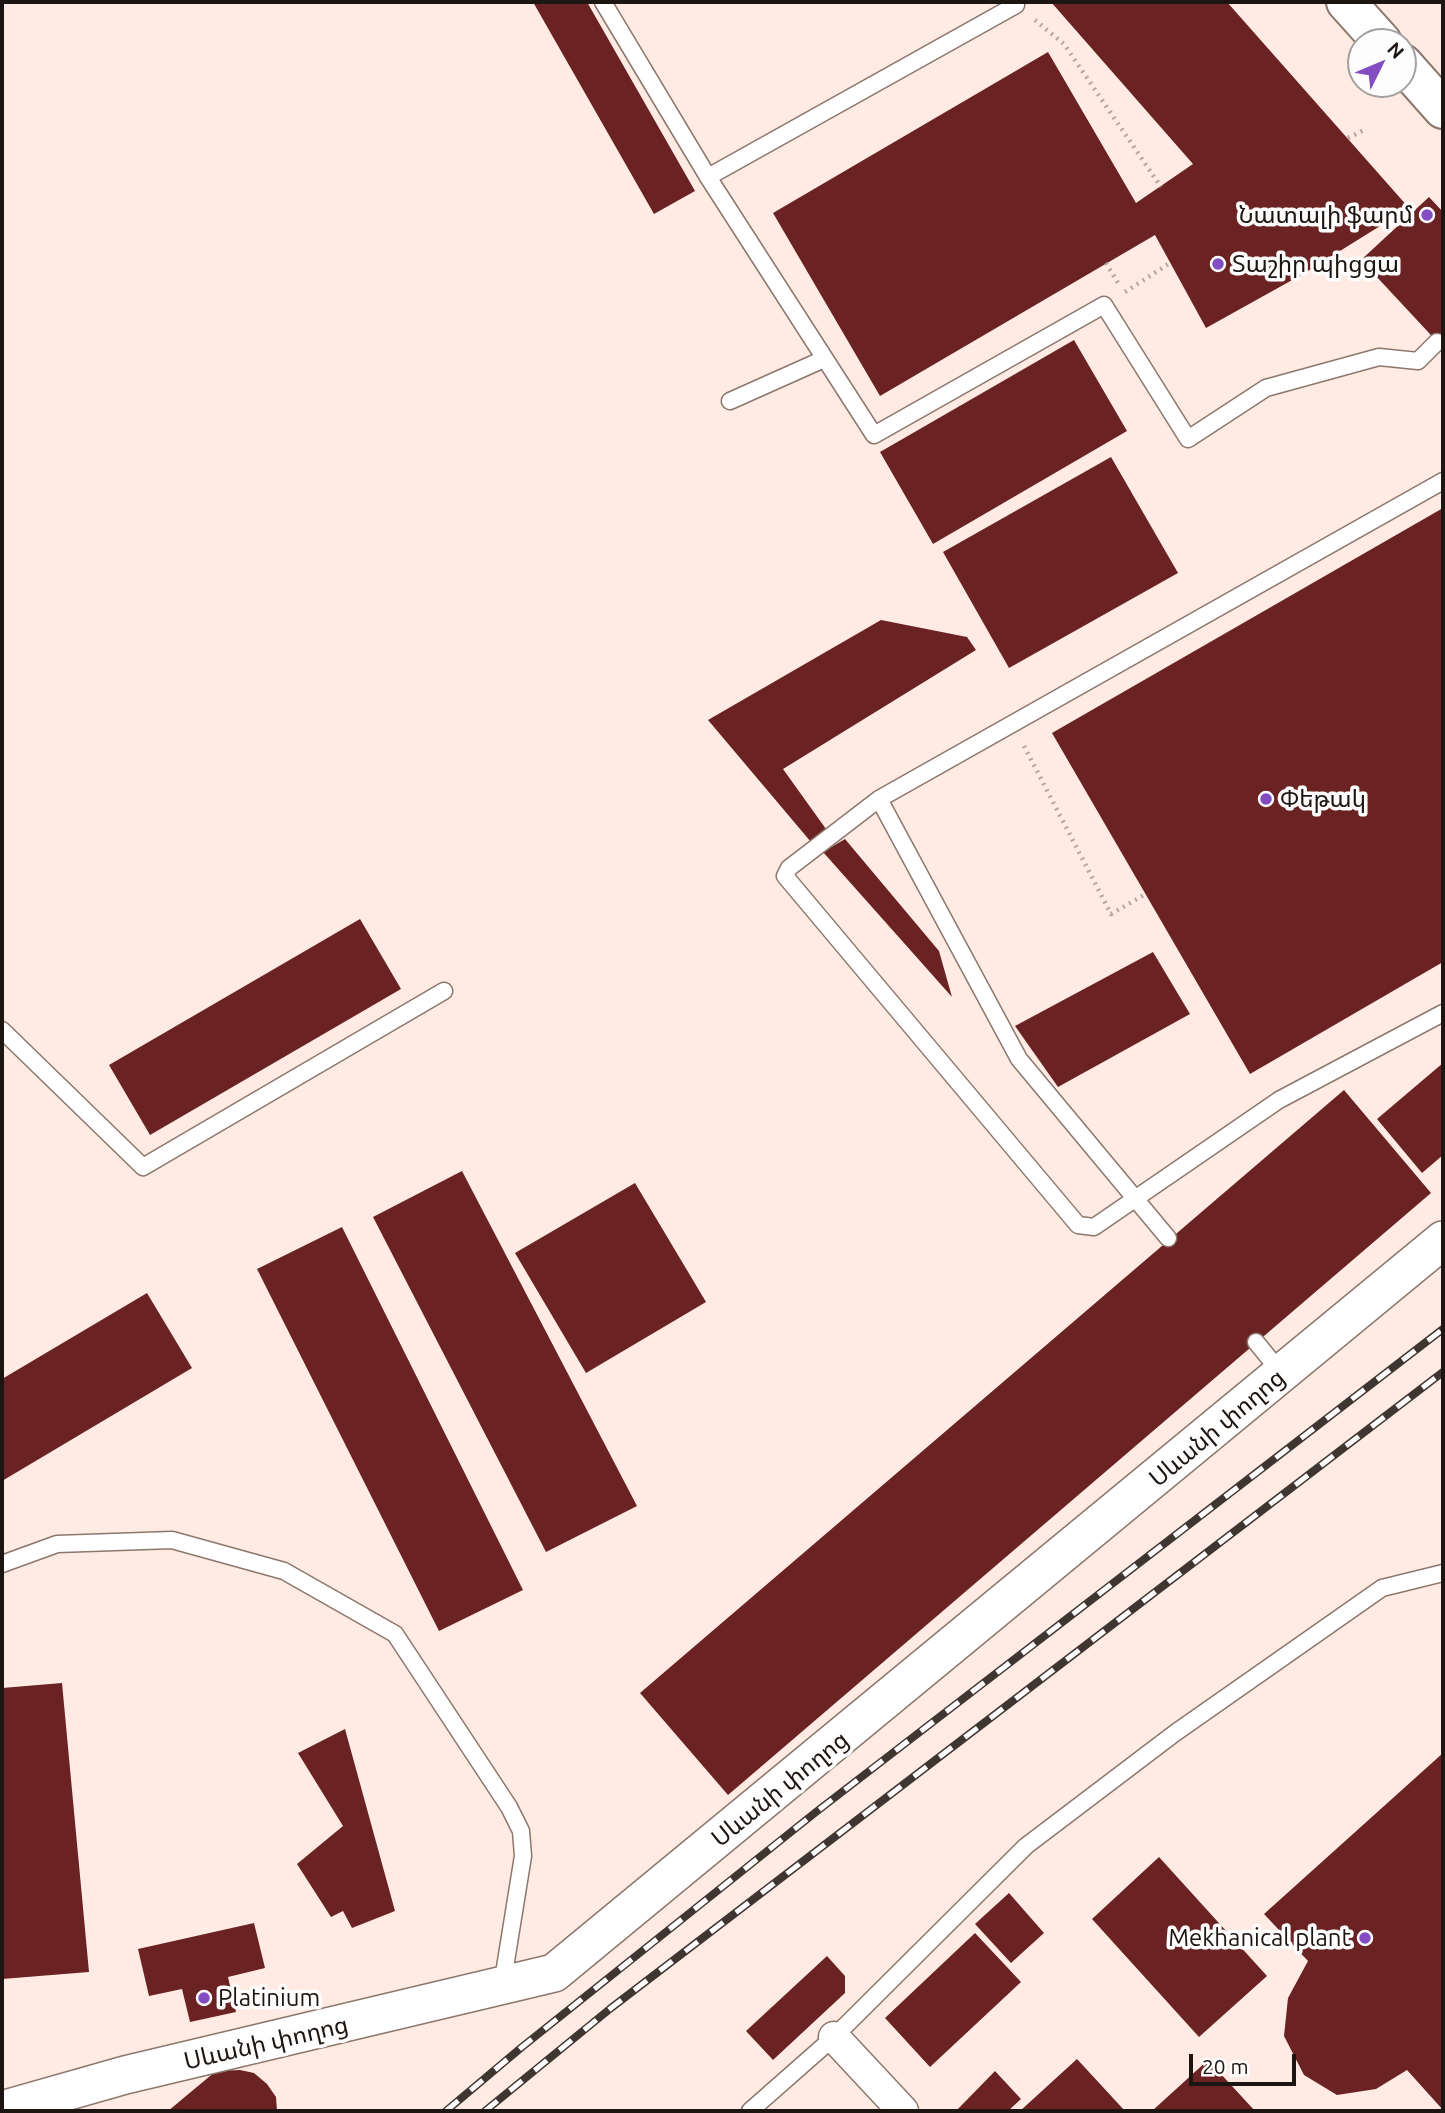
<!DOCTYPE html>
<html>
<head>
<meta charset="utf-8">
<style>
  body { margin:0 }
  #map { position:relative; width:1445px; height:2113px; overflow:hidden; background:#ffebe3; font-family:Ubuntu,sans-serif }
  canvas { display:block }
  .frame { position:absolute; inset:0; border:4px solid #1d1511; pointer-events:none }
  .north { position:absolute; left:1347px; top:28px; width:70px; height:70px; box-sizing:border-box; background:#fdfdfd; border:2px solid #a3a09f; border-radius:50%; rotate:47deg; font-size:19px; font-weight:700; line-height:28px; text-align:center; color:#1d1511 }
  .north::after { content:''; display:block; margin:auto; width:24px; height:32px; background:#834cc3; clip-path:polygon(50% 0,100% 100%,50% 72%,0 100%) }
  .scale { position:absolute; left:1189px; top:2054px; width:107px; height:32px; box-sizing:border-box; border:4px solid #1d1511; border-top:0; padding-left:9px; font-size:21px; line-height:24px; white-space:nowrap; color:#1d1511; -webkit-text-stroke:5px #fdfdfd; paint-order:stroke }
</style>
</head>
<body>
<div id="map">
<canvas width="1445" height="2113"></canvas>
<div class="frame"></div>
<div class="north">N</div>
<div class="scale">20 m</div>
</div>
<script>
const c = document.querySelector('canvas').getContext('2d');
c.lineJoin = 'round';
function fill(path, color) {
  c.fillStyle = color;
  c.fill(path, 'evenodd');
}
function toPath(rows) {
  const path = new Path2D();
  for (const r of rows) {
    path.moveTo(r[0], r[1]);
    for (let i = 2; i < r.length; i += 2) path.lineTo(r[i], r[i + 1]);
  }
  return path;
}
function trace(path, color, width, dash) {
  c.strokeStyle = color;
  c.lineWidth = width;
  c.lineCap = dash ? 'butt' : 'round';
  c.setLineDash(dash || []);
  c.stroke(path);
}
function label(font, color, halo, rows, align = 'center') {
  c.font = font + ' Ubuntu,"Noto Sans Armenian",sans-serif';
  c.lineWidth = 7;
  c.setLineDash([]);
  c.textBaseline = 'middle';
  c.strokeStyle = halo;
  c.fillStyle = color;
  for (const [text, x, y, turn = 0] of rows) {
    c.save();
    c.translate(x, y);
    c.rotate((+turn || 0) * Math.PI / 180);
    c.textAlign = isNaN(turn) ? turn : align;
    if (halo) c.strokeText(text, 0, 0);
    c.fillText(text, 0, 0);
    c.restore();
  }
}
fill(toPath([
  [533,2,587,2,695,191,654,214],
  [1051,2,1227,2,1409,208,1303,274,1206,328,1155,235,880,396,773,213,1048,52,1136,203,1193,164],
  [1429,197,1443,212,1443,348,1361,260],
  [1074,340,1127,431,933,544,880,452],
  [1111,457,1178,573,1009,668,943,552],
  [1443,508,1443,962,1250,1074,1052,733],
  [881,620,967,637,976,650,783,769,826,829,811,842,708,720],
  [845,839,939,951,952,997,823,852],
  [360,919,401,989,150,1135,109,1065],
  [1153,952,1190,1014,1058,1087,1015,1026],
  [1443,1063,1443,1155,1422,1173,1377,1119],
  [1344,1090,1431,1193,728,1795,640,1693],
  [462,1171,637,1506,546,1552,373,1217],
  [635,1183,706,1302,586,1373,515,1253],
  [342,1227,523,1590,439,1631,257,1269],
  [147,1293,192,1368,2,1481,2,1379],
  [62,1683,89,1972,2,1979,2,1688],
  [345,1729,395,1911,352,1928,343,1911,331,1917,297,1864,343,1826,298,1753],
  [1443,1753,1443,2110,1407,2070,1376,2089,1337,2095,1304,2075,1284,2036,1288,1998,1308,1961,1264,1914],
  [1159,1857,1267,1976,1199,2037,1092,1919],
  [1009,1893,1044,1933,1011,1963,975,1924],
  [254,1923,265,1968,228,1977,236,2012,190,2022,182,1989,149,1996,138,1949],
  [975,1933,1021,1982,930,2067,885,2018],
  [827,1956,845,1976,845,1993,773,2060,746,2031],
  [1077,2059,1125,2111,1020,2111],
  [1208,2060,1255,2111,1152,2111],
  [240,2070,254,2073,267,2084,276,2097,277,2111,168,2111,216,2071],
  [995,2071,1021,2099,1008,2111,956,2111]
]), '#6a2222');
const service = toPath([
  [603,2,708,177,874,435,1104,305,1188,439,1266,388,1379,357,1418,361,1437,342],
  [708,177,1016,5,1012,2],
  [730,401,824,359],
  [879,799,789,868,785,876,1078,1225,1094,1227,1279,1100,1443,1013],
  [2,1030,143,1167,444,991],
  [1168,1238,1019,1059,879,799,1443,481],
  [1256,1342,1282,1374],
  [2,1564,57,1544,172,1540,284,1571,395,1634,509,1807,521,1831,523,1856,502,1986],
  [750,2111,834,2037,1026,1846,1175,1733,1382,1588,1443,1573]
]);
const minor = toPath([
  [834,2037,903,2111]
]);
const tertiary = toPath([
  [2,2110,125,2075,554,1973,1443,1240]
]);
const secondary = toPath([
  [1346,2,1382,42],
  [1403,64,1443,109]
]);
trace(service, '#8c776d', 19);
trace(minor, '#8c776d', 33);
trace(tertiary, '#8c776d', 40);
trace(secondary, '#8c776d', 42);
trace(toPath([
  [1035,20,1064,44,1161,187],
  [1348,138,1364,130],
  [1106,263,1118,283],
  [1125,292,1170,263],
  [1024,746,1111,914,1144,895]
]), '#b7a7a0', 4.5, [2, 5]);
trace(service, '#fff', 16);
trace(minor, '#fff', 30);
trace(tertiary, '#fff', 37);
trace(secondary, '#fff', 38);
const rail = toPath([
  [446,2111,522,2047,816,1812,1443,1329],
  [485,2111,611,2008,1443,1372]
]);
trace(rail, '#403631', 8);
trace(rail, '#fdfdfd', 5, [16]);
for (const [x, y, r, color] of [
  [1427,215,7,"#834cc3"],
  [1218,264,7,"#834cc3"],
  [1266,799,7,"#834cc3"],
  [1365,1938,7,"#834cc3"],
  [204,1998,7,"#834cc3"]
]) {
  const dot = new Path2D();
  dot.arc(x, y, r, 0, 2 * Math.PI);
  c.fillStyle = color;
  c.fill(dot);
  trace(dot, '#fdfdfd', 2.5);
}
label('24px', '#1d1511', '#fdfdfd', [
  ["Նատալի ֆարմ",1413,215,"right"],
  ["Տաշիր պիցցա",1232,264],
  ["Փեթակ",1280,799],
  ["Mekhanical plant",1351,1938,"right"],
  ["Platinium",218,1998]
], 'left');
label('24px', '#1d1511', '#fdfdfd', [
  ["Սևանի փողոց",1217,1428,-40],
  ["Սևանի փողոց",780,1789,-39],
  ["Սևանի փողոց",266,2043,-13]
]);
</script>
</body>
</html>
